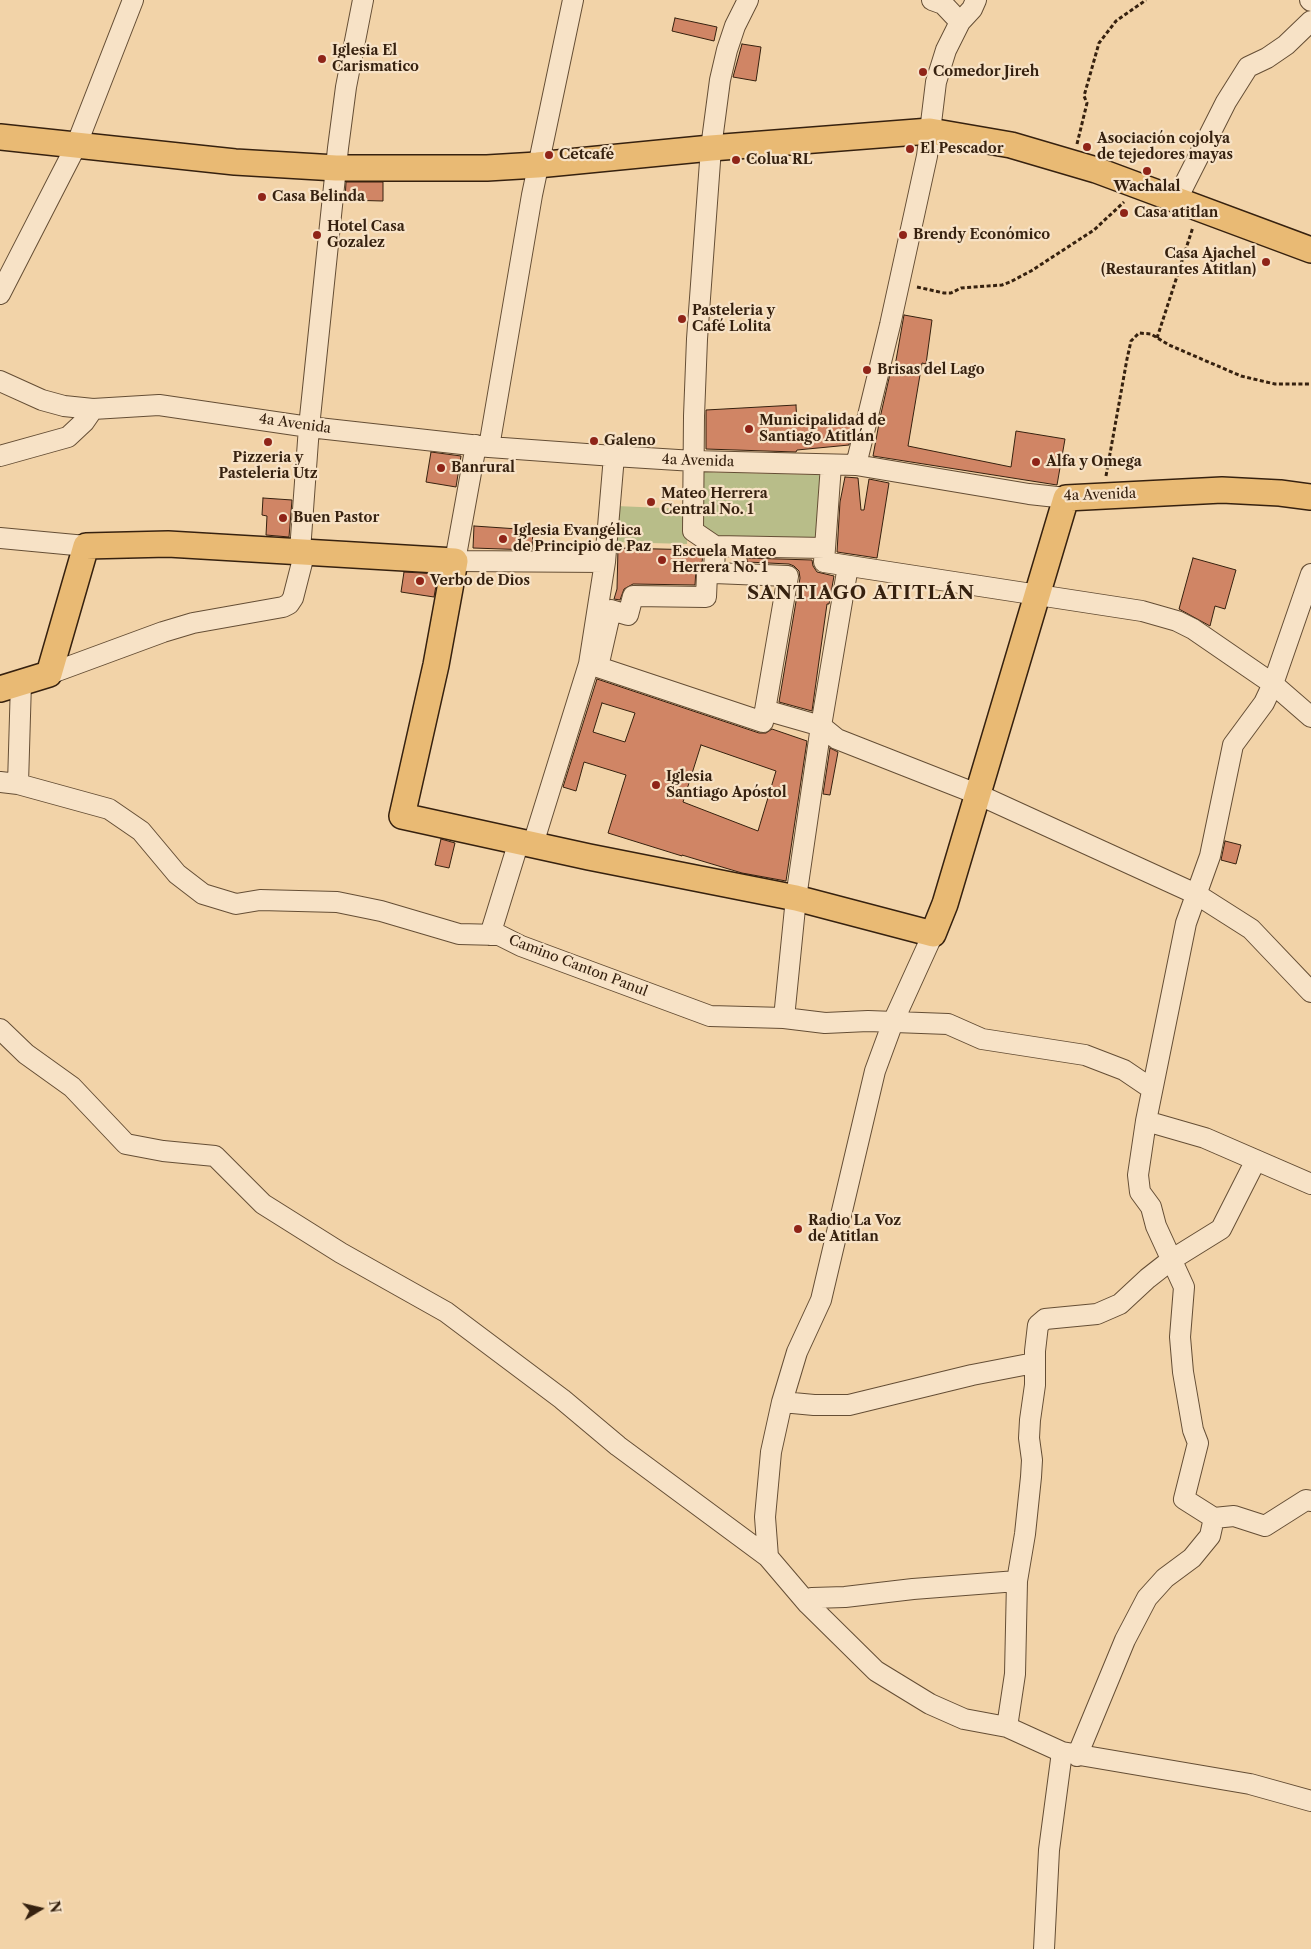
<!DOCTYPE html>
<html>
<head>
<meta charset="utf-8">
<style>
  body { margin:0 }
  #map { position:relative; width:1311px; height:1949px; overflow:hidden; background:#f2d3a8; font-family:"Libre Caslon Text",serif }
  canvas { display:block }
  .north { position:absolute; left:15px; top:1884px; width:50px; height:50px; -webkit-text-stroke:4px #f7e2c6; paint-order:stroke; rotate:81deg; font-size:14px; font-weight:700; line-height:20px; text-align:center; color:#36210f }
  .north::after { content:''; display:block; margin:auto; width:18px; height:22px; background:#36210f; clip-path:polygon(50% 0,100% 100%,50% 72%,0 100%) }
</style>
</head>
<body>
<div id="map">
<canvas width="1311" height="1949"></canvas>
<div class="north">N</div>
</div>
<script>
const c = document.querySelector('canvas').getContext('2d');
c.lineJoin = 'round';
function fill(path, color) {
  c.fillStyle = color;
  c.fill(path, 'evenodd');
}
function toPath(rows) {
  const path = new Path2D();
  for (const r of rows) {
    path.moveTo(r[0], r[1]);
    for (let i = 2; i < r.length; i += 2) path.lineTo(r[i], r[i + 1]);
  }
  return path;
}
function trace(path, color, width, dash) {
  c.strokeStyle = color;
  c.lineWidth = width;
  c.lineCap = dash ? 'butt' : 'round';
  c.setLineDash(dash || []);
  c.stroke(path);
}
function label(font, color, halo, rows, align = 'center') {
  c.font = font + ' "Libre Caslon Text",serif';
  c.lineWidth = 4.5;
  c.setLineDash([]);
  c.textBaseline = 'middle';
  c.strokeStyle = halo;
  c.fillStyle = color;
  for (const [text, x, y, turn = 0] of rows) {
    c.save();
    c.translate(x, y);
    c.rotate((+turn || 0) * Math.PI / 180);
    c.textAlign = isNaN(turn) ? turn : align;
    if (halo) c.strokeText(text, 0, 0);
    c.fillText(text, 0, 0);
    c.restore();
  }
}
fill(toPath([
  [700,472,820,475,818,537,711,538,699,526],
  [616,506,688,509,687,544,615,542]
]), '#b8bd89');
const building = toPath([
  [675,18,717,27,714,41,672,31,675,18],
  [742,44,761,47,756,81,733,77,742,44],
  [346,182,383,182,383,201,345,200,346,182],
  [904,315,932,320,926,364,922,363,908,446,1011,467,1016,431,1065,439,1057,485,873,456,880,418,892,365,895,366,904,315],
  [796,405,797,425,853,420,849,445,797,450,796,452,706,449,706,410,796,405],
  [431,452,461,456,456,487,426,482,431,452],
  [845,477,858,478,861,510,864,510,869,479,889,483,877,558,837,552,840,502,845,477],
  [263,498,292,500,289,537,266,535,267,516,262,515,263,498],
  [474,526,533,530,532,550,473,548,474,526],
  [618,548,700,550,703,552,702,563,696,569,695,585,633,584,624,589,620,600,614,599,617,589,618,548],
  [747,558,812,560,813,566,817,572,834,576,829,604,827,604,812,711,779,702,800,578,799,571,794,566,789,564,747,562,747,558],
  [1193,558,1236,570,1225,609,1215,606,1210,626,1179,609,1193,558],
  [404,572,438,574,434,597,401,592,404,572],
  [597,679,759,733,766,733,772,729,807,741,786,881,742,873,682,855,682,856,608,833,626,775,584,762,576,791,563,787,597,679],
  [602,703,635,713,625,742,593,732,602,703],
  [701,745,776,771,758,831,683,802,701,745],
  [830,748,838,752,830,795,823,794,830,748],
  [441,839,455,843,449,868,435,865,441,839],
  [1225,841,1241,845,1236,864,1221,860,1225,841]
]);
fill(building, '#d08565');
trace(building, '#36210f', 1);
const minor = toPath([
  [932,0,943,4,960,22],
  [1310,0,1311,1],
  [1176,201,1226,102,1248,67,1267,58,1286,45,1311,21],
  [0,294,76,146,133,0],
  [0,381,42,400,64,406,93,409,159,405,309,427,489,447,614,456,694,461,856,465,1029,494,1066,498],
  [476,445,455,561,605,562],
  [489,447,532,195,573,0],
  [0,456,68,437,84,422,93,409],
  [831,465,824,562,1142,611,1177,621,1193,629,1273,684,1311,717],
  [856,465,890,325,927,156,936,82,946,50,960,22,972,9,976,0],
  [0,538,86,546],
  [715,546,825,548],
  [300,551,309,427,338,148,346,87,363,0],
  [714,573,788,576,763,722,598,667,611,610,628,615,633,596,706,597,707,574,714,573],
  [714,573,715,546,693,531,694,416,697,339,711,148,720,80,727,50,735,26,748,0],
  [1311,574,1273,684,1264,703,1233,745,1210,856,1186,923,1146,1121,1138,1175,1140,1192,1151,1207,1156,1226,1184,1287,1180,1337,1183,1372,1193,1430,1198,1443,1184,1499,1214,1518,1234,1516,1265,1526,1306,1500,1311,1501],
  [49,674,163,632,193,623,283,607,289,604,293,598,305,551],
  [765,710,821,726,837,739,977,794,1196,894,1251,929,1311,992],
  [0,782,18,784,109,809,141,831,177,874,203,894,236,904,260,900,337,902,381,911,459,934,499,935,521,946,710,1016,784,1018,825,1023,868,1021,948,1024,982,1039,1085,1055,1124,1070,1152,1089],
  [18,784,21,682],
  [533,844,589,664,605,562,614,456],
  [490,935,519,841],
  [784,1018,796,898,821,726,848,566],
  [0,1029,26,1054,72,1087,126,1144,163,1151,215,1156,263,1204,341,1253,446,1312,562,1399,618,1446,768,1557,808,1604,876,1671,930,1704,964,1719,1007,1727,1062,1752,1250,1784,1311,1801],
  [1146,1121,1205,1138,1311,1184],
  [782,1402,814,1405,849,1405,972,1375,1034,1363],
  [768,1557,765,1517,771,1452,782,1402,797,1352,821,1300,875,1071,893,1022,933,934],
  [808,1604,812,1598,845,1597,913,1589,1017,1581],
  [1007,1727,1015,1674,1017,1581,1025,1534,1031,1477,1032,1460,1029,1438,1030,1420,1035,1385,1035,1351,1038,1325,1045,1319,1097,1314,1120,1304,1148,1278,1171,1260,1221,1229,1256,1160],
  [1077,1756,1125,1640,1147,1598,1165,1578,1192,1558,1210,1536,1214,1518],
  [1044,1949,1049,1850,1062,1752]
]);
const major = toPath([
  [0,137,235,162,336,168,487,168,537,165,711,148,930,131,1011,145,1096,170,1311,250],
  [0,689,49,674,86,546,168,544,455,561,436,665,402,816,589,857,796,898,933,934,945,904,1066,498,1222,490,1280,493,1311,497]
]);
trace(minor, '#654e35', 22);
trace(major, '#36210f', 28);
trace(toPath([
  [1077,144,1087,103,1084,96,1099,43,1116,21,1146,0],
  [917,287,944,293,951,293,961,288,1002,285,1010,282,1031,271,1094,230,1124,202],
  [1157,338,1193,227],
  [1106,476,1127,359,1131,341,1139,333,1151,334,1169,345,1241,376,1275,384,1311,384]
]), '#36210f', 3, [4, 2.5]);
trace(minor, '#f7e2c6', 20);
trace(major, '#e9ba74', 25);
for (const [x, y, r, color] of [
  [322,59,5,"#8f2418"],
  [923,72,5,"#8f2418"],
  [1087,147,5,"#8f2418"],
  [910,149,5,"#8f2418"],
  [549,155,5,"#8f2418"],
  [736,160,5,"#8f2418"],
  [1147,171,5,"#8f2418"],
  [262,197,5,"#8f2418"],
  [1124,213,5,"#8f2418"],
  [317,235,5,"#8f2418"],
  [903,235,5,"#8f2418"],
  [1266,262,5,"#8f2418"],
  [682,319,5,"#8f2418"],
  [867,370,5,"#8f2418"],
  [749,429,5,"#8f2418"],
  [594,441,5,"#8f2418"],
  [268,442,5,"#8f2418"],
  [1036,462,5,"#8f2418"],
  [441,468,5,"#8f2418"],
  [651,502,5,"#8f2418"],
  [283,518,5,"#8f2418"],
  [503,539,5,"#8f2418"],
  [662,560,5,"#8f2418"],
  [420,581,5,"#8f2418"],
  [656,785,5,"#8f2418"],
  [798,1229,5,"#8f2418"]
]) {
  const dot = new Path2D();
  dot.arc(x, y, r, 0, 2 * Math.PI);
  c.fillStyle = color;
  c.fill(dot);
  trace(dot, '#f7e2c6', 2);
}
label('bold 14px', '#36210f', '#f7e2c6', [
  ["Iglesia El",332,51],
  ["Carismatico",332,67],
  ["Comedor Jireh",933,72],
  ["Asociación cojolya",1097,139],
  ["de tejedores mayas",1097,155],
  ["El Pescador",920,149],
  ["Cetcafé",559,155],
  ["Colua RL",746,160],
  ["Wachalal",1147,187,"center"],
  ["Casa Belinda",272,197],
  ["Casa atitlan",1134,213],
  ["Hotel Casa",327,227],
  ["Gozalez",327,243],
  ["Brendy Económico",913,235],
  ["Casa Ajachel",1256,254,"right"],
  ["(Restaurantes Atitlan)",1256,270,"right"],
  ["Pasteleria y",692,311],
  ["Café Lolita",692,327],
  ["Brisas del Lago",877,370],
  ["Municipalidad de",759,421],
  ["Santiago Atitlán",759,437],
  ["Galeno",604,441],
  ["Pizzeria y",268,458,"center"],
  ["Pasteleria Utz",268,474,"center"],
  ["Alfa y Omega",1046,462],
  ["Banrural",451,468],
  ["Mateo Herrera",661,494],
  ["Central No. 1",661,510],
  ["Buen Pastor",293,518],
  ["Iglesia Evangélica",513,531],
  ["de Principio de Paz",513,547],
  ["Escuela Mateo",672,552],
  ["Herrera No. 1",672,568],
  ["Verbo de Dios",430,581],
  ["Iglesia",666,777],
  ["Santiago Apóstol",666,793],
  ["Radio La Voz",808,1221],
  ["de Atitlan",808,1237]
], 'left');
label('14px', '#36210f', '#f7e2c6', [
  ["4a Avenida",295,424,8],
  ["4a Avenida",698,461,2],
  ["4a Avenida",1100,495,-2],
  ["Camino Canton Panul",578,966,21]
]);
c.letterSpacing = '1px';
label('bold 19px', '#36210f', '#f7e2c6', [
  ["SANTIAGO ATITLÁN",861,594]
]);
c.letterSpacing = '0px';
</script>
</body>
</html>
